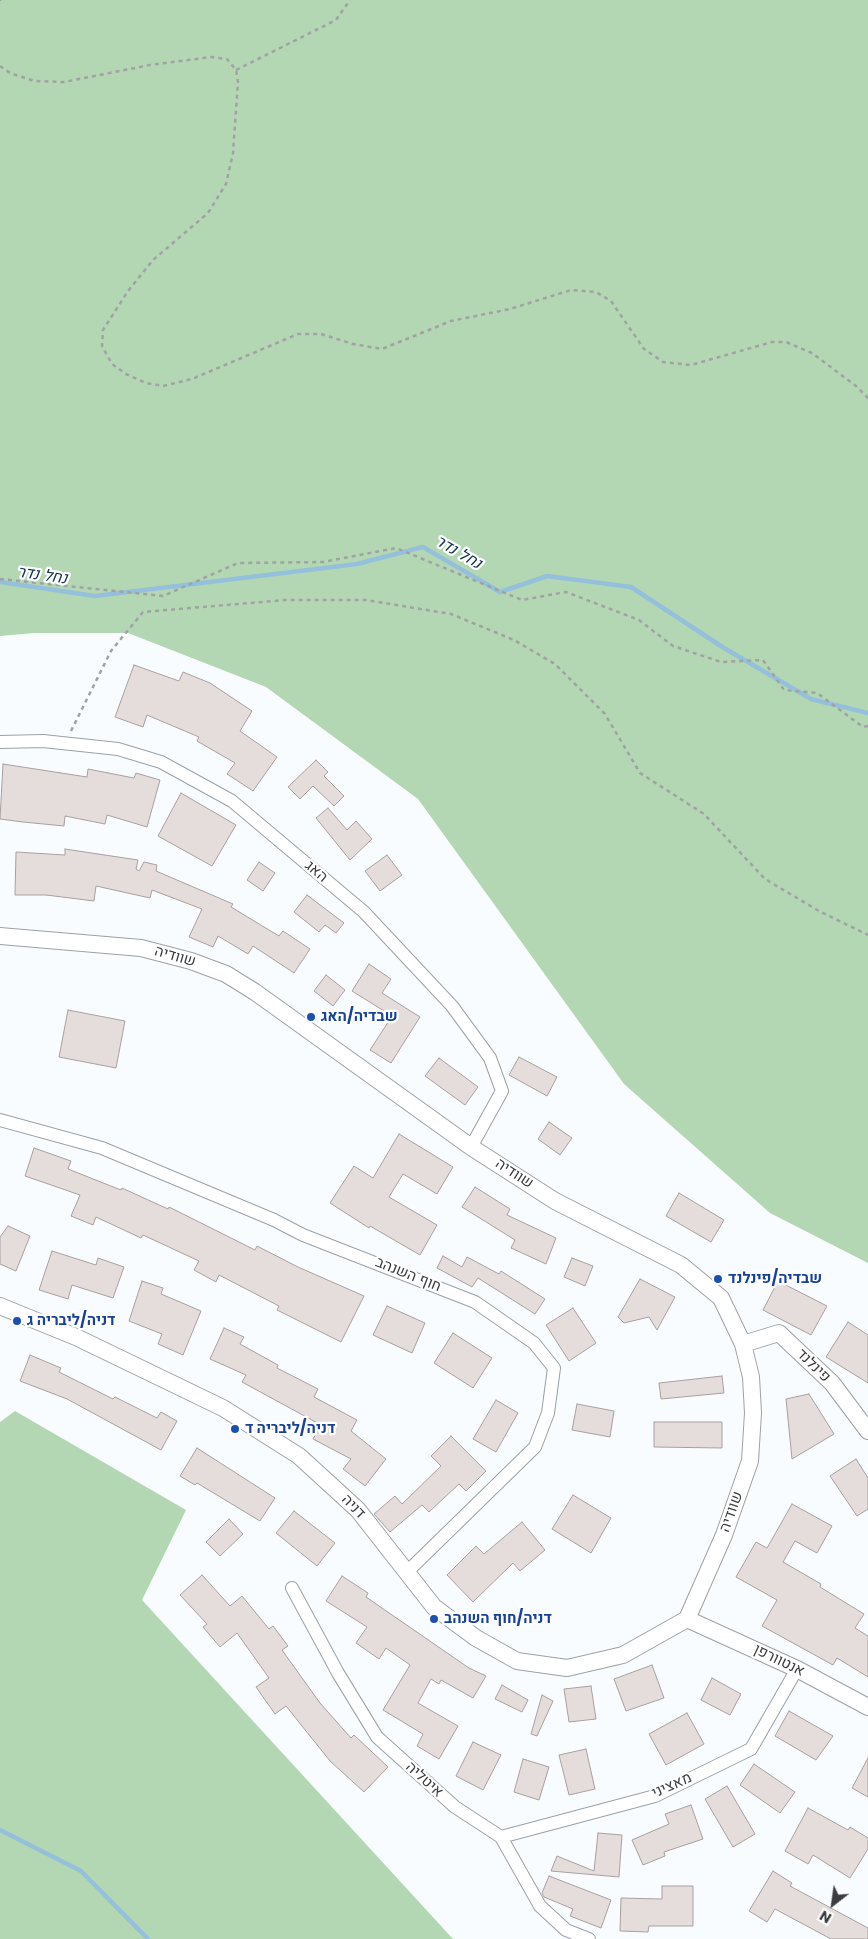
<!DOCTYPE html>
<html>
<head>
<meta charset="utf-8">
<style>
  body { margin:0 }
  #map { position:relative; width:868px; height:1939px; overflow:hidden; background:#f9fcff; font-family:Poppins,sans-serif }
  canvas { display:block }
  .north { position:absolute; left:808px; top:1879px; width:50px; height:50px; -webkit-text-stroke:4px #fff; paint-order:stroke; rotate:210deg; font-size:14px; font-weight:700; line-height:20px; text-align:center; color:#3b3c3f }
  .north::after { content:''; display:block; margin:auto; width:18px; height:22px; background:#3b3c3f; clip-path:polygon(50% 0,100% 100%,50% 72%,0 100%) }
</style>
</head>
<body>
<div id="map">
<canvas width="868" height="1939"></canvas>
<div class="north">N</div>
</div>
<script>
const c = document.querySelector('canvas').getContext('2d');
c.lineJoin = 'round';
function fill(path, color) {
  c.fillStyle = color;
  c.fill(path, 'evenodd');
}
function toPath(rows) {
  const path = new Path2D();
  for (const r of rows) {
    path.moveTo(r[0], r[1]);
    for (let i = 2; i < r.length; i += 2) path.lineTo(r[i], r[i + 1]);
  }
  return path;
}
function trace(path, color, width, dash) {
  c.strokeStyle = color;
  c.lineWidth = width;
  c.lineCap = dash ? 'butt' : 'round';
  c.setLineDash(dash || []);
  c.stroke(path);
}
function label(font, color, halo, rows, align = 'center') {
  c.font = font + ' Poppins,Heebo,sans-serif';
  c.lineWidth = 4.5;
  c.setLineDash([]);
  c.textBaseline = 'middle';
  c.strokeStyle = halo;
  c.fillStyle = color;
  for (const [text, x, y, turn = 0] of rows) {
    c.save();
    c.translate(x, y);
    c.rotate((+turn || 0) * Math.PI / 180);
    c.textAlign = isNaN(turn) ? turn : align;
    if (halo) c.strokeText(text, 0, 0);
    c.fillText(text, 0, 0);
    c.restore();
  }
}
fill(toPath([
  [0,0,868,0,868,1263,770,1213,624,1084,418,799,266,687,128,633,34,633,0,636],
  [15,1411,186,1510,142,1600,453,1939,0,1939,0,1422]
]), '#b4d7b3');
trace(toPath([
  [0,582,95,596,357,564,423,547,500,592,547,576,631,587,724,648,811,699,868,713],
  [0,1830,81,1871,148,1939]
]), '#94c0dc', 4.5);
const building = toPath([
  [134,665,179,681,183,672,210,683,252,711,240,731,277,757,253,791,227,774,235,763,197,741,199,737,147,715,143,727,115,717,134,665],
  [316,760,328,772,324,776,344,796,334,806,313,786,300,799,288,787,316,760],
  [3,764,87,777,88,769,134,778,136,773,160,780,147,827,107,815,105,824,65,816,64,826,23,822,0,819,3,764],
  [181,793,236,825,212,866,158,836,181,793],
  [328,808,347,830,356,821,372,839,350,860,316,818,328,808],
  [65,849,138,860,136,869,139,871,144,862,157,865,156,871,233,904,231,907,279,936,283,931,310,949,294,973,253,946,248,954,218,936,213,947,189,937,202,909,152,890,150,898,96,886,94,901,46,895,15,895,16,852,65,855,65,849],
  [387,855,402,875,380,891,365,871,387,855],
  [259,862,275,873,263,891,247,880,259,862],
  [307,895,344,923,336,933,325,925,319,932,294,912,307,895],
  [369,964,391,979,382,993,420,1017,391,1063,370,1050,392,1016,352,991,369,964],
  [326,975,345,990,333,1006,314,991,326,975],
  [68,1010,125,1021,116,1068,59,1057,68,1010],
  [519,1057,557,1077,547,1096,509,1075,519,1057],
  [439,1058,478,1087,465,1105,425,1076,439,1058],
  [549,1122,572,1138,560,1155,538,1139,549,1122],
  [399,1134,453,1167,437,1194,403,1174,389,1197,437,1225,420,1255,370,1226,369,1228,330,1203,354,1166,373,1178,399,1134],
  [34,1148,71,1161,68,1169,121,1190,122,1188,168,1209,169,1207,255,1250,257,1246,298,1267,364,1296,341,1342,277,1310,279,1306,219,1275,216,1282,194,1270,199,1261,143,1235,141,1238,96,1217,93,1225,71,1216,80,1195,25,1176,34,1148],
  [475,1187,510,1209,507,1215,556,1238,546,1264,511,1248,515,1240,462,1207,475,1187],
  [679,1193,724,1220,711,1242,666,1216,679,1193],
  [8,1226,30,1236,16,1271,0,1264,0,1237,8,1226],
  [52,1251,96,1265,98,1258,124,1267,113,1298,72,1285,68,1299,39,1290,52,1251],
  [443,1256,462,1267,467,1257,499,1274,501,1271,545,1299,535,1314,478,1278,472,1287,437,1268,443,1256],
  [572,1258,593,1266,585,1286,564,1277,572,1258],
  [640,1279,675,1297,657,1330,649,1317,624,1323,618,1317,640,1279],
  [142,1281,163,1288,161,1294,201,1311,183,1355,158,1344,162,1334,129,1321,142,1281],
  [778,1281,827,1306,811,1335,763,1310,778,1281],
  [387,1306,425,1323,412,1353,373,1335,387,1306],
  [573,1308,596,1343,569,1361,546,1325,573,1308],
  [848,1322,868,1335,868,1383,826,1357,848,1322],
  [224,1328,244,1337,240,1344,278,1365,277,1368,318,1389,314,1397,357,1420,351,1431,386,1459,365,1486,343,1469,351,1459,313,1439,321,1425,242,1382,246,1375,210,1359,224,1328],
  [453,1333,492,1358,473,1388,434,1363,453,1333],
  [30,1355,61,1368,59,1372,113,1399,115,1397,157,1418,161,1412,177,1421,161,1450,67,1399,20,1381,30,1355],
  [722,1376,724,1393,661,1399,659,1383,722,1376],
  [809,1394,834,1434,792,1459,786,1399,809,1394],
  [496,1400,518,1413,496,1452,473,1439,496,1400],
  [577,1404,614,1411,610,1437,572,1430,577,1404],
  [654,1422,722,1422,722,1448,654,1447,654,1422],
  [451,1436,486,1471,466,1491,459,1484,429,1512,422,1505,390,1532,374,1514,395,1496,402,1504,441,1466,431,1456,451,1436],
  [197,1448,275,1498,260,1521,197,1483,195,1485,180,1476,197,1448],
  [856,1459,868,1478,868,1509,857,1516,830,1476,856,1459],
  [573,1495,611,1518,591,1553,552,1529,573,1495],
  [792,1504,832,1526,817,1553,795,1541,783,1562,821,1584,820,1587,864,1614,855,1628,868,1636,868,1677,837,1658,833,1665,762,1626,777,1600,736,1577,756,1542,767,1548,792,1504],
  [294,1511,335,1543,317,1566,276,1533,294,1511],
  [229,1519,243,1534,220,1556,206,1542,229,1519],
  [522,1522,545,1550,520,1571,513,1563,473,1602,447,1575,476,1546,484,1554,522,1522],
  [202,1575,230,1606,242,1596,269,1629,273,1626,288,1646,282,1650,320,1703,351,1738,354,1735,388,1767,364,1792,330,1761,286,1706,275,1714,256,1687,269,1678,237,1633,220,1647,203,1627,207,1624,180,1595,202,1575],
  [342,1576,368,1593,366,1597,469,1668,486,1676,473,1698,441,1680,439,1684,431,1679,418,1703,458,1726,439,1759,417,1746,423,1734,383,1710,410,1665,386,1648,379,1659,356,1643,367,1627,326,1601,342,1576],
  [652,1665,664,1698,626,1711,614,1679,652,1665],
  [712,1678,741,1694,730,1715,701,1700,712,1678],
  [502,1685,528,1700,522,1712,495,1699,502,1685],
  [591,1686,596,1719,569,1722,564,1689,591,1686],
  [542,1695,553,1701,537,1736,531,1734,542,1695],
  [789,1711,833,1736,816,1760,775,1736,789,1711],
  [687,1713,704,1744,666,1765,649,1734,687,1713],
  [473,1742,501,1755,483,1790,456,1776,473,1742],
  [586,1749,595,1789,569,1795,559,1755,586,1749],
  [868,1758,868,1797,852,1788,868,1758],
  [523,1759,549,1767,539,1800,514,1792,523,1759],
  [754,1764,795,1792,780,1813,740,1785,754,1764],
  [727,1786,755,1834,733,1847,705,1799,727,1786],
  [691,1805,703,1839,664,1852,665,1856,643,1865,632,1840,669,1824,665,1814,691,1805],
  [808,1808,848,1830,850,1827,868,1838,868,1849,850,1878,813,1855,808,1864,785,1851,808,1808],
  [598,1833,622,1835,619,1877,551,1871,557,1856,594,1871,598,1833],
  [773,1871,792,1883,790,1886,868,1928,868,1939,831,1939,775,1909,767,1922,749,1911,773,1871],
  [549,1876,611,1900,601,1928,570,1916,573,1909,544,1897,542,1893,549,1876],
  [662,1886,693,1886,693,1926,649,1926,648,1932,620,1931,621,1898,662,1899,662,1886]
]);
fill(building, '#e5dddc');
trace(building, '#a8a09f', 1);
const minor = toPath([
  [0,742,43,741,118,749,161,762,232,801,364,912,452,1006,490,1058,502,1091,471,1147],
  [0,1120,102,1148,274,1220,303,1235,475,1302,534,1343,554,1368,548,1413,535,1447,407,1572],
  [292,1588,338,1673,377,1737,455,1807,501,1837,540,1906,566,1930,589,1939],
  [501,1837,655,1796,751,1749,797,1669]
]);
const tertiary = toPath([
  [0,936,141,948,191,961,226,974,255,992,471,1147,555,1201,681,1265,721,1298,743,1344,751,1377,753,1413,750,1461,724,1535,687,1619],
  [0,1306,76,1337,223,1408,299,1456,358,1510,434,1607,476,1638,517,1661,567,1668,623,1655,687,1619],
  [743,1344,779,1333,832,1383,868,1431],
  [687,1619,797,1669,868,1707]
]);
trace(minor, '#9ca1a6', 14);
trace(tertiary, '#9ca1a6', 18);
trace(toPath([
  [0,1,0,0],
  [0,66,10,73,34,81,64,82,150,65,211,57,227,59,236,70,238,82,233,153,226,184,208,213,153,260,128,291,103,330,102,346,112,364,126,374,146,383,163,386,192,379,298,334,321,334,353,344,382,349,451,321,510,309,571,290,596,292,611,301,644,349,663,362,691,365,772,342,786,342,812,353,856,386,868,398],
  [236,70,336,20,350,0],
  [0,579,163,596,238,563,323,562,396,548,522,600,566,592,639,620,673,646,721,662,763,660,784,690,817,693,863,727,868,726],
  [71,731,111,651,143,612,285,600,366,600,451,614,514,640,555,664,605,714,640,773,704,814,765,879,819,911,868,935]
]), '#a0a2a5', 2.5, [4, 4]);
trace(minor, '#fff', 12);
trace(tertiary, '#fff', 16);
for (const [x, y, r, color] of [
  [311,1017,5,"#1a4fb4"],
  [718,1279,5,"#1a4fb4"],
  [17,1321,5,"#1a4fb4"],
  [235,1429,5,"#1a4fb4"],
  [434,1619,5,"#1a4fb4"]
]) {
  const dot = new Path2D();
  dot.arc(x, y, r, 0, 2 * Math.PI);
  c.fillStyle = color;
  c.fill(dot);
  trace(dot, '#fff', 2);
}
label('15px', '#3b3c3f', '#fff', [
  ["האג",316,872,40],
  ["שוודיה",175,957,16],
  ["שוודיה",514,1174,33],
  ["חוף השנהב",408,1275,22],
  ["פינלנד",813,1366,44],
  ["דניה",353,1507,46],
  ["שוודיה",732,1512,-70],
  ["אנטוורפן",779,1661,26],
  ["איטליה",424,1780,42],
  ["מאציני",672,1786,-24]
]);
label('bold 15px', '#164399', '#fff', [
  ["שבדיה/האג",321,1017],
  ["שבדיה/פינלנד",728,1279],
  ["דניה/ליבריה ג",27,1321],
  ["דניה/ליבריה ד",245,1429],
  ["דניה/חוף השנהב",444,1619]
], 'left');
label('italic 16px', '#11354a', '#fff', [
  ["נחל נדר",458,553,30],
  ["נחל נדר",42,576,8]
]);
</script>
</body>
</html>
